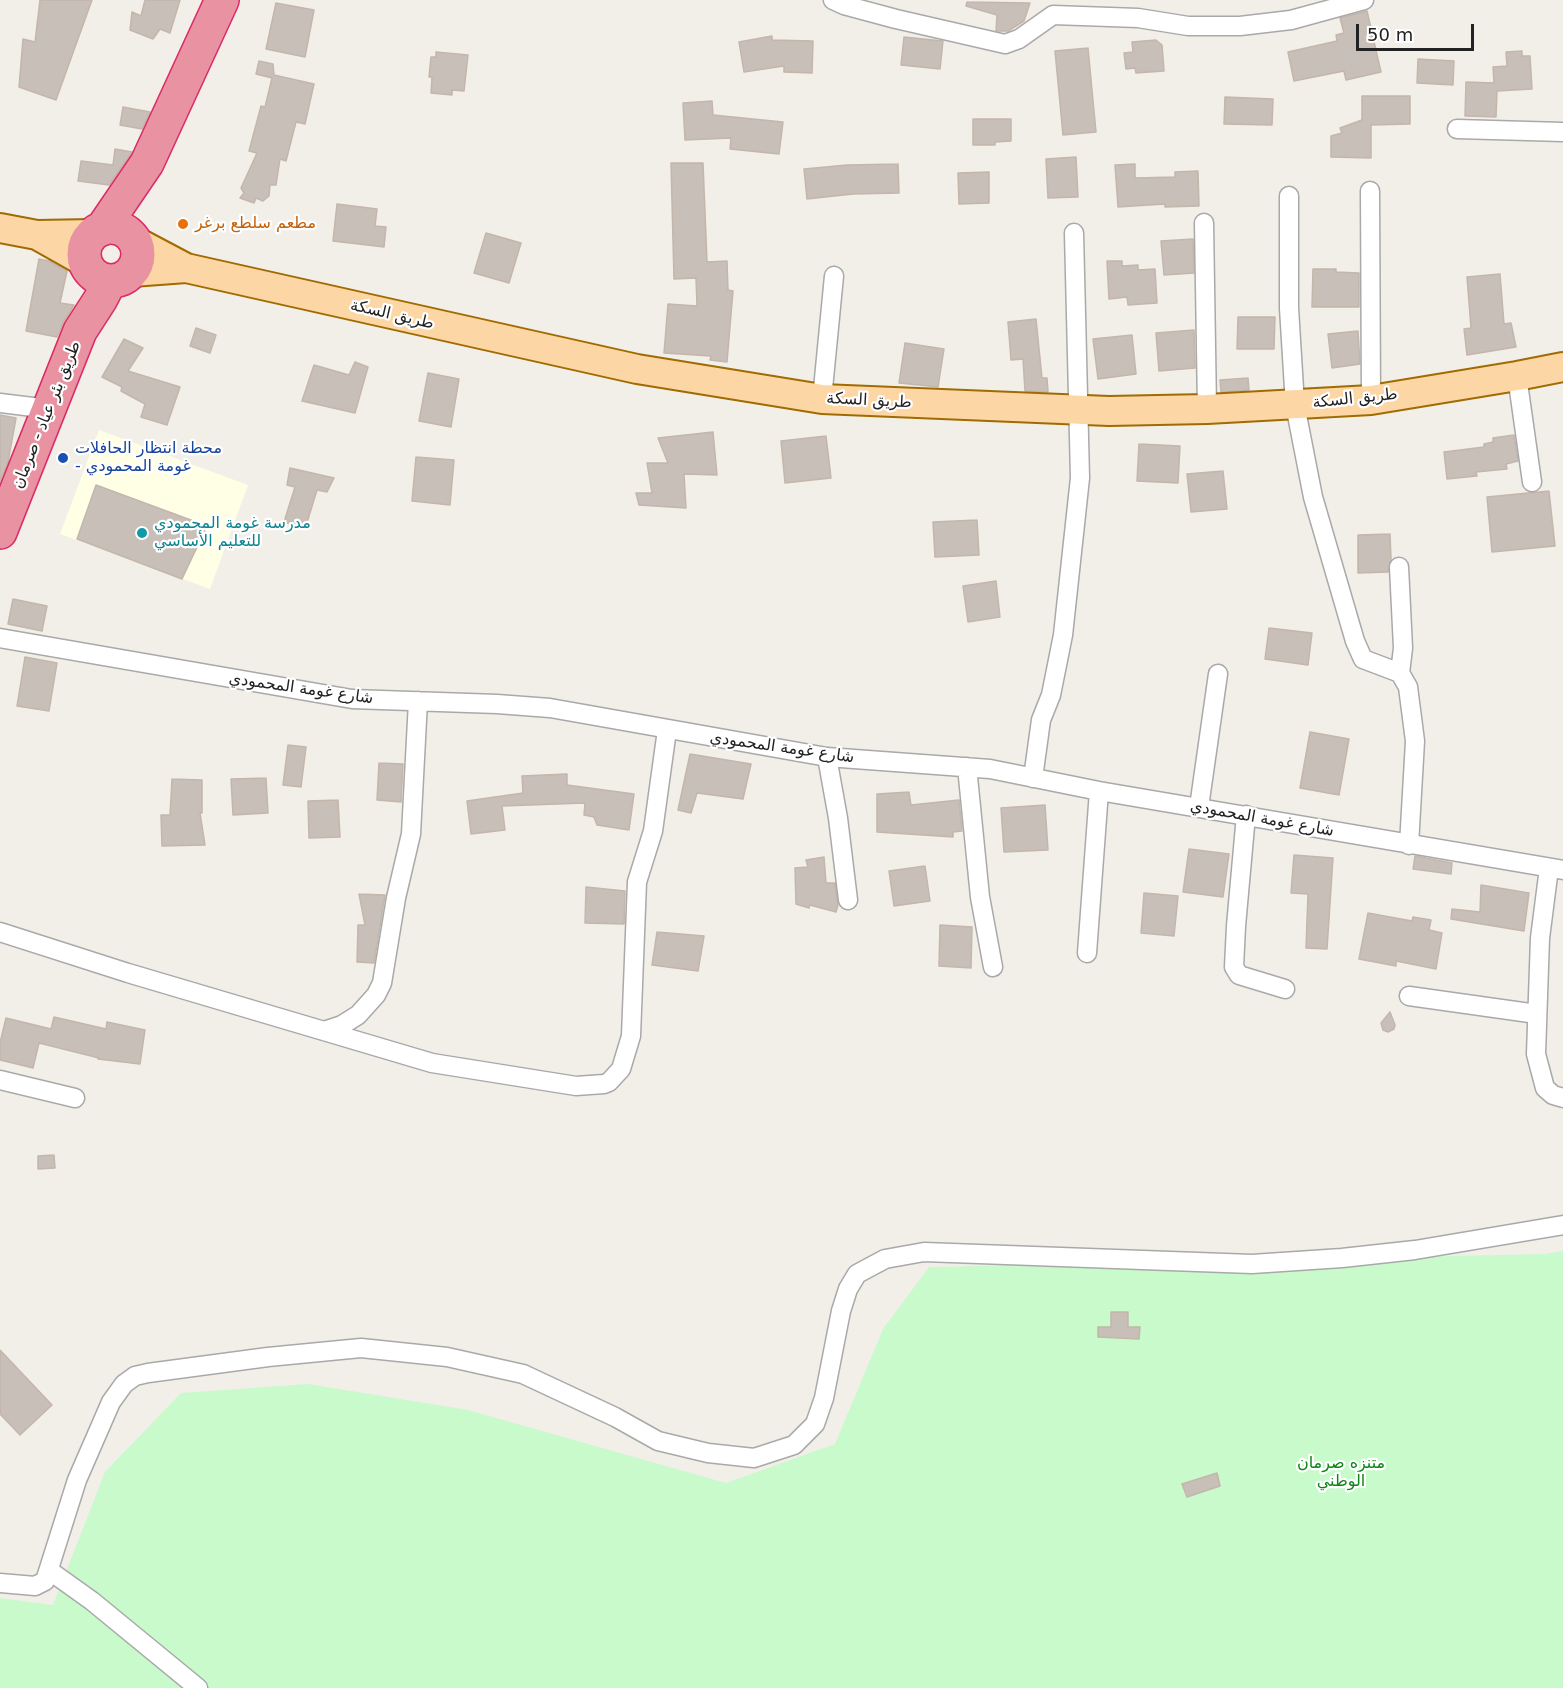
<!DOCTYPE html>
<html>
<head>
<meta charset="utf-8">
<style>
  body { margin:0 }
  #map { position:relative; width:1563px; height:1688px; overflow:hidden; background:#f2efe9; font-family:"DejaVu Sans",sans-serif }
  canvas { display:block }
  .scale { position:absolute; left:1356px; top:24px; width:118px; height:27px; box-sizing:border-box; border:3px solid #222; border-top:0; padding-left:8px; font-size:18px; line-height:21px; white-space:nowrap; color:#222; -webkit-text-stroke:4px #fff; paint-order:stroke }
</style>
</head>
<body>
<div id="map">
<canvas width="1563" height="1688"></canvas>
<div class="scale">50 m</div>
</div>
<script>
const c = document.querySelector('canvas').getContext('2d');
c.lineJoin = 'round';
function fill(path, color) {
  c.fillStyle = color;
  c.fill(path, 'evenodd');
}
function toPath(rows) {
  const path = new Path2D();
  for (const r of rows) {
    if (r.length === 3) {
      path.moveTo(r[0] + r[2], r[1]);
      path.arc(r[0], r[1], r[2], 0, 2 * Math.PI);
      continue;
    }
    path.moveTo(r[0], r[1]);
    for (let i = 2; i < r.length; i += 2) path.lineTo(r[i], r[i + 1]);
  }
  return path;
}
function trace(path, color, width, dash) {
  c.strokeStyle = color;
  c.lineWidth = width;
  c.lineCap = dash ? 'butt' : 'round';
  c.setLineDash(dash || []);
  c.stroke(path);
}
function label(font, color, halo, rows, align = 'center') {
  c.font = font + ' "DejaVu Sans","Noto Sans Arabic",sans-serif';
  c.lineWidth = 4.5;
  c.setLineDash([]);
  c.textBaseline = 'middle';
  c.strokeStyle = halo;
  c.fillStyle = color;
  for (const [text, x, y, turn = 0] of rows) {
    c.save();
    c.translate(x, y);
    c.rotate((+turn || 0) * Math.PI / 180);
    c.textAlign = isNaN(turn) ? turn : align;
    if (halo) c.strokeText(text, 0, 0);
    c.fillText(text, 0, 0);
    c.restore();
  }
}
fill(toPath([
  [99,430,248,485,210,589,60,534]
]), '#ffffe5');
fill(toPath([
  [1563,1251,1563,1688,0,1688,0,1598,53,1605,105,1472,181,1393,308,1384,468,1410,726,1483,835,1444,883,1329,929,1267,1545,1254]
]), '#c8facc');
const building = toPath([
  [40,0,92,0,56,100,19,87,23,39,35,42,40,0],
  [145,0,180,0,170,33,160,29,153,39,130,30,132,12,141,16,145,0],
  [967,2,1030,3,1024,21,1008,31,996,31,997,15,966,6,967,2],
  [276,3,314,10,305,57,266,49,276,3],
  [1367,11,1381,72,1346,80,1344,71,1294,81,1288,52,1337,41,1336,35,1344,33,1340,18,1367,11],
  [772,36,772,40,813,41,812,73,784,72,784,66,744,72,739,42,772,36],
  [904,37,943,41,940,69,901,65,904,37],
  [1156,40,1162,45,1164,71,1136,73,1135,68,1126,69,1124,53,1133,52,1132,42,1156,40],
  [1088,48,1096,132,1063,135,1055,51,1088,48],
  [1522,51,1522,56,1530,56,1532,89,1497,91,1496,117,1465,116,1466,82,1494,83,1493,67,1507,66,1506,52,1522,51],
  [436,52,468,55,464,91,452,90,452,95,431,93,432,77,429,77,431,57,436,57,436,52],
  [1418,59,1454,61,1453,85,1417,83,1418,59],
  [259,61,273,64,274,75,314,84,305,124,296,122,286,161,280,159,276,185,270,185,269,196,263,201,256,198,254,203,240,198,244,193,241,188,257,153,249,151,261,106,265,107,272,78,256,74,259,61],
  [1362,96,1410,96,1410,124,1371,125,1371,158,1331,157,1331,136,1342,133,1340,128,1362,120,1362,96],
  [1225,97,1273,99,1272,125,1224,124,1225,97],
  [712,101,713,115,783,122,779,154,730,149,731,138,685,140,683,103,712,101],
  [123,107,150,112,142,129,120,125,123,107],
  [973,119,1011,119,1011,141,995,142,995,145,973,145,973,119],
  [115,149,132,152,109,185,78,181,81,161,113,165,115,149],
  [1076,157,1078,197,1048,198,1046,159,1076,157],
  [671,163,703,163,707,262,727,261,728,290,733,291,727,362,710,360,711,356,664,353,668,304,697,306,696,278,674,279,671,163],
  [898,164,899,193,853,194,807,199,804,169,847,165,898,164],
  [1135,164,1135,178,1175,177,1175,172,1198,171,1199,206,1165,207,1165,204,1118,207,1115,165,1135,164],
  [989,172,989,203,959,204,958,173,989,172],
  [337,204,377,209,375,226,386,227,384,247,333,241,337,204],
  [486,233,521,243,509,283,474,273,486,233],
  [1193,239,1194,273,1164,275,1161,241,1193,239],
  [39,259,49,261,67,271,60,303,74,305,64,321,57,337,26,331,39,259],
  [1107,261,1122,261,1122,266,1138,265,1138,270,1155,269,1157,303,1128,305,1127,297,1109,299,1107,261],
  [1313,269,1336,269,1336,272,1359,273,1359,307,1312,307,1313,269],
  [1500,274,1504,324,1511,323,1516,347,1467,355,1464,329,1471,328,1467,277,1500,274],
  [1238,317,1275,317,1274,349,1237,349,1238,317],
  [1036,319,1042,378,1047,378,1048,392,1025,391,1023,359,1011,360,1008,322,1036,319],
  [196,328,216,335,210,353,190,346,196,328],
  [1194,330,1195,368,1159,371,1156,333,1194,330],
  [1358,331,1360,364,1332,368,1328,334,1358,331],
  [1132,335,1136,374,1098,379,1093,339,1132,335],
  [124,339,143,348,128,371,180,387,167,425,141,417,145,404,121,391,122,387,102,377,124,339],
  [905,343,944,349,938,387,899,383,905,343],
  [355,362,368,367,355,413,302,401,314,365,349,375,355,362],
  [428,373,459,379,451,427,419,421,428,373],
  [1248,378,1249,390,1221,392,1220,380,1248,378],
  [0,415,16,418,8,462,0,481,0,415],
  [713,432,717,475,684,474,686,508,639,505,636,493,652,493,647,463,668,463,658,438,713,432],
  [1514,435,1518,461,1506,464,1507,469,1476,472,1477,476,1447,479,1444,452,1484,447,1484,444,1493,442,1493,438,1514,435],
  [826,436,831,478,785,483,781,441,826,436],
  [1139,444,1180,446,1178,483,1137,481,1139,444],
  [416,457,454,460,450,505,412,501,416,457],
  [290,468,334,478,327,492,317,490,305,529,284,522,295,487,287,485,290,468],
  [1223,471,1227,509,1191,512,1187,474,1223,471],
  [96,485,207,526,182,579,77,539,96,485],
  [1549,491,1555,546,1492,552,1487,497,1549,491],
  [977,520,979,555,935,557,933,522,977,520],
  [1390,534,1391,560,1388,572,1358,573,1358,535,1390,534],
  [996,581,1000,617,968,622,963,586,996,581],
  [13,599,47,606,42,631,8,624,13,599],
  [1269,628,1312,633,1308,665,1265,659,1269,628],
  [25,657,57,663,49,711,17,706,25,657],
  [1310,732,1349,739,1339,795,1300,788,1310,732],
  [288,745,306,747,301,787,283,785,288,745],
  [690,754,751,764,743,799,697,793,691,813,678,810,690,754],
  [379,763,403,764,401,802,377,800,379,763],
  [567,774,567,785,634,794,629,830,597,825,594,817,584,815,585,803,502,806,505,830,471,834,467,801,523,793,522,776,567,774],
  [266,778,268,813,233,815,231,779,266,778],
  [172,779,202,780,202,813,200,813,205,845,162,846,161,815,170,815,172,779],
  [909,792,911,805,959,800,962,831,953,832,953,837,877,832,877,794,909,792],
  [338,800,340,837,309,838,308,801,338,800],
  [1045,805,1048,850,1004,852,1001,808,1045,805],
  [1189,849,1229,854,1223,897,1183,892,1189,849],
  [1294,855,1333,858,1327,949,1306,948,1308,894,1291,893,1294,855],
  [1415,856,1452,863,1451,874,1413,869,1415,856],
  [824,857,826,883,835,883,838,905,836,912,810,905,809,908,796,904,795,868,808,867,806,860,824,857],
  [925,866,930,901,894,906,889,871,925,866],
  [1481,885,1529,893,1524,931,1451,919,1452,909,1480,912,1481,885],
  [586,887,625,891,624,924,585,923,586,887],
  [1144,893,1178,896,1174,936,1141,933,1144,893],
  [359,894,385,895,374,963,357,962,358,925,365,925,359,894],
  [1368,913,1412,921,1413,917,1431,920,1429,930,1442,933,1436,969,1396,961,1396,966,1359,959,1368,913],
  [940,925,972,927,971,968,939,966,940,925],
  [657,932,704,936,698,971,652,965,657,932],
  [1390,1012,1395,1025,1394,1029,1388,1032,1383,1030,1381,1023,1390,1012],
  [54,1017,106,1029,107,1022,145,1030,140,1064,98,1059,99,1058,39,1043,33,1068,0,1060,0,1043,6,1018,51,1029,54,1017],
  [54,1155,55,1168,38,1169,38,1156,54,1155],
  [1111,1312,1128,1312,1128,1327,1140,1327,1139,1339,1098,1337,1098,1327,1111,1327,1111,1312],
  [0,1350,52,1405,20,1435,0,1414,0,1350],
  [1217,1473,1220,1486,1187,1497,1182,1484,1217,1473]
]);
fill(building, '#c7bfb8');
trace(building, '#c4b6ab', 1.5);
const street = toPath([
  [833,0,844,5,896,19,1005,44,1019,39,1053,15,1138,18,1188,26,1240,26,1291,20,1364,0],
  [1457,129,1563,132],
  [1370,191,1371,400],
  [1289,196,1289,308,1295,405,1313,497,1355,641,1363,659,1400,673,1408,687,1415,741,1409,845],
  [1204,223,1207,409],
  [1517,376,1532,482],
  [822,399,834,276],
  [0,403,49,409],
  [1399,567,1403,648,1400,673],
  [0,638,352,699,497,704,550,708,827,757,990,769,1099,791,1563,870],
  [827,757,838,818,848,900],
  [967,767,980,897,993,967],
  [1033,778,1041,720,1051,695,1063,635,1080,478,1074,233],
  [1199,807,1218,674],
  [1246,815,1236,926,1234,967,1239,975,1285,989],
  [1549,868,1540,938,1536,1054,1545,1088,1553,1095,1563,1098],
  [0,932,128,973,432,1063,576,1086,604,1084,609,1082,621,1069,631,1036,637,882,653,831,667,730],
  [1087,953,1099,791],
  [1409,996,1537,1014],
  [324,1031,342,1025,358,1015,376,995,382,983,396,898,411,834,418,701],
  [0,1080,75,1098],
  [50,1571,92,1601,198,1688],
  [0,1583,35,1586,45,1581,77,1480,111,1402,124,1384,135,1376,148,1373,268,1357,361,1348,447,1357,523,1374,615,1417,658,1441,708,1453,754,1458,794,1445,815,1424,824,1398,841,1311,848,1289,857,1274,885,1259,924,1252,1252,1264,1342,1258,1415,1250,1563,1225]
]);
const primary = toPath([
  [0,228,37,235,93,234],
  [37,235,85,262],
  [135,241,186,268,637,369,822,399,1109,411,1207,409,1371,400,1517,376,1563,367],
  [132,272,186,268]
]);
const highway = toPath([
  [111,254,27],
  [102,229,147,163,222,0],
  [0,532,80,331,100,300,110,281]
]);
trace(street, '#a9a9a9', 21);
trace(primary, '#a06b00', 32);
trace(highway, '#dc2a67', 36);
trace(street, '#fff', 18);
trace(primary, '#fcd6a4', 28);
trace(highway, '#e892a2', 33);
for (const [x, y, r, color] of [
  [183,224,6,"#e8710a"],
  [63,458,6,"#1a4fb4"],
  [142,533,6,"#0f9aa8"]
]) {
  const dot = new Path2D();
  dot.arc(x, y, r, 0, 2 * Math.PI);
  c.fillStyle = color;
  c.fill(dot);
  trace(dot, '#fff', 2);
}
label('16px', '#c56008', '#fff', [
  ["مطعم سلطع برغر",195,224]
], 'left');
label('16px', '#222', '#fff', [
  ["طريق السكة",392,315,13],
  ["طريق السكة",1355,399,-6],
  ["طريق السكة",869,401,3],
  ["طريق بئر عياد - صرمان",47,415,-68],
  ["شارع غومة المحمودي",301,689,8],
  ["شارع غومة المحمودي",782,748,8],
  ["شارع غومة المحمودي",1262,819,10]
]);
label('16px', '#164399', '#fff', [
  ["محطة انتظار الحافلات",75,449],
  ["- غومة المحمودي",75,467]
], 'left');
label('16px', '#0d838f', '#fff', [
  ["مدرسة غومة المحمودي",154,524],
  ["للتعليم الأساسي",154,542]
], 'left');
label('16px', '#0c8416', '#fff', [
  ["متنزه صرمان",1341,1464],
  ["الوطني",1341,1482]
]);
</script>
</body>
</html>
